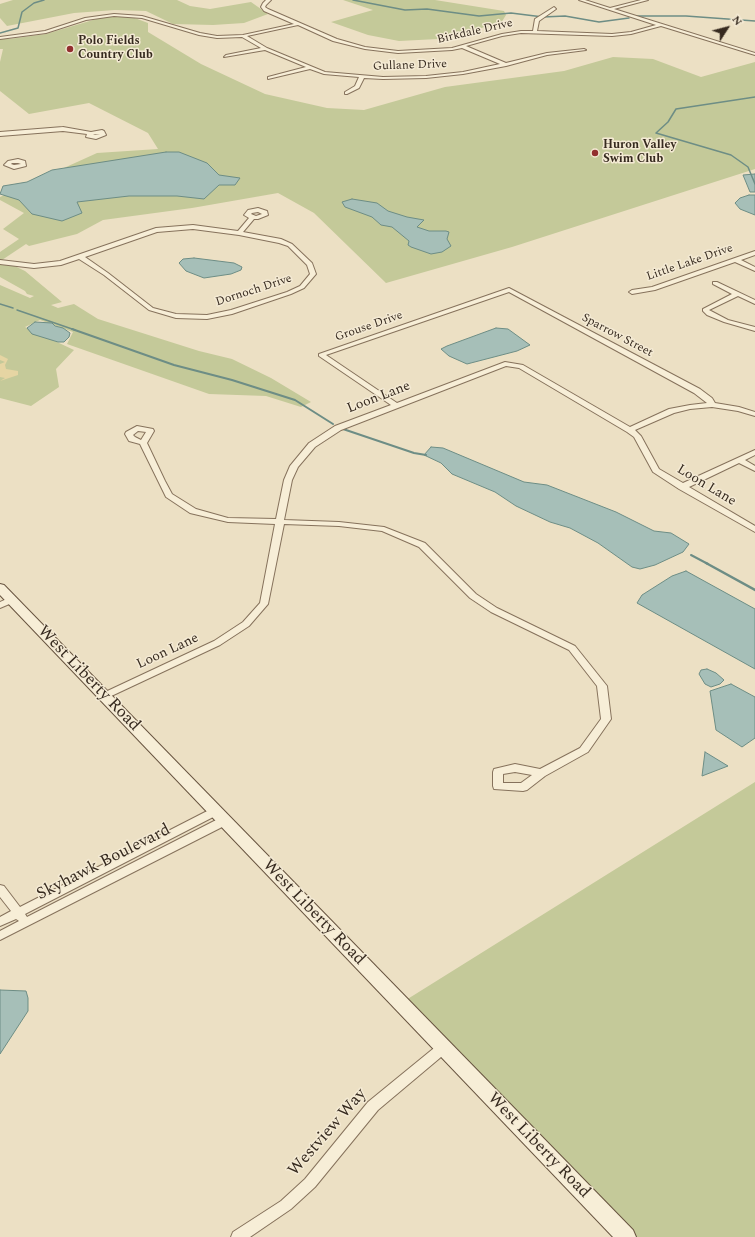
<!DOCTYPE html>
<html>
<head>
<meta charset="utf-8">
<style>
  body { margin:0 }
  #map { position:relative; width:755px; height:1237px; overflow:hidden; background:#ece0c4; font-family:Spectral,serif }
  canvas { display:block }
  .north { position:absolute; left:707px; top:8px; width:40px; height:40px; -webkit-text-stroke:3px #f4ead4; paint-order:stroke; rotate:54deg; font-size:11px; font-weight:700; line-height:16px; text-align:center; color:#362a1f }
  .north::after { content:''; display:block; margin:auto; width:14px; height:18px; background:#362a1f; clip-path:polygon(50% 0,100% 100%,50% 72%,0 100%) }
</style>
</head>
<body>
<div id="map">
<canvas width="755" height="1237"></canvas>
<div class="north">N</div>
</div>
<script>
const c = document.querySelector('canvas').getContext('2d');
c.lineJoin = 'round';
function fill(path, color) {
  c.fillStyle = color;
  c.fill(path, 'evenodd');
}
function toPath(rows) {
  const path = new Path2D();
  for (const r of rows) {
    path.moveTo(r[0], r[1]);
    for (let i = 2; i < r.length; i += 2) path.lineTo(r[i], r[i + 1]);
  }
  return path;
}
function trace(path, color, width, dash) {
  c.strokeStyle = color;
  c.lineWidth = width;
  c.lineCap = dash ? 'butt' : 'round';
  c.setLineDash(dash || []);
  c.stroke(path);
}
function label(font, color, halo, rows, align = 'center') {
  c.font = font + ' Spectral,serif';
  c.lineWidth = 3;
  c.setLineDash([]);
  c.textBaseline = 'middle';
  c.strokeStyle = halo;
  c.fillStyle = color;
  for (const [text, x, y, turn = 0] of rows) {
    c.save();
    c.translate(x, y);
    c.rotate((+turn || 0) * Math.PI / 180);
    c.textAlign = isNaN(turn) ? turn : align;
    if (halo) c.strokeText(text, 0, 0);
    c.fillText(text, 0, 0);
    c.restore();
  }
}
fill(toPath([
  [13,0,177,0,190,6,210,9,251,2,268,14,244,23,213,25,173,24,146,11,115,10,74,13,7,26,0,18,0,4],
  [343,0,435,0,504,11,506,15,501,23,438,39,399,41,368,35,331,22,373,10],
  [103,17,132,17,148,23,148,32,201,64,265,94,327,108,364,110,445,87,564,71,613,57,653,59,701,77,755,62,755,169,512,247,386,283,314,213,278,193,192,208,103,220,77,234,29,246,26,244,2,260,25,271,62,302,51,305,58,308,74,304,98,319,199,351,232,359,271,378,311,402,301,407,266,396,209,394,67,344,73,332,40,320,25,327,74,350,56,369,59,387,31,406,0,398,0,285,30,298,34,296,27,294,25,291,0,277,0,252,19,239,3,229,24,213,0,200,0,197,97,153,158,149,148,133,89,103,29,114,0,91,0,62,3,49,0,49,0,38,9,39,46,34],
  [755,782,755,1237,635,1237,406,1000]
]), '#c4c999');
fill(toPath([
  [0,355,8,359,5,365,6,369,18,371,18,375,0,381,5,378,0,377,0,364,5,362,0,360]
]), '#e6d5a3');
const water = toPath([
  [166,152,179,152,207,163,219,175,240,178,235,185,219,185,204,199,177,196,129,196,77,202,82,213,62,221,32,214,19,200,0,194,3,186,27,182,52,170,166,152],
  [755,174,755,192,750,192,743,175,755,174],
  [749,195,755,195,755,215,740,209,735,203,740,198,749,195],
  [352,199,377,203,388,211,407,217,424,220,417,227,429,231,446,231,449,232,447,239,451,246,442,252,431,254,411,247,408,245,409,241,392,227,381,225,372,217,345,207,342,202,352,199],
  [194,258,234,263,242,267,241,270,231,274,204,278,186,271,179,263,183,259,194,258],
  [35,322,52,323,55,326,63,328,70,333,69,337,64,342,58,342,32,334,27,328,35,322],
  [496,328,508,329,530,345,517,351,467,364,449,356,441,349,447,346,496,328],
  [431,447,443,448,524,482,547,485,616,512,654,531,671,533,689,544,683,552,655,565,640,569,632,567,598,543,570,528,550,522,516,506,495,492,452,474,441,463,424,455,431,447],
  [686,571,755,609,755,669,637,603,642,595,672,576,686,571],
  [707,669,716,673,724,680,720,684,711,687,705,684,699,674,701,670,707,669],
  [731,684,755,697,755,738,742,747,716,730,710,691,731,684],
  [705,752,728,766,702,776,705,752],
  [0,990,26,991,28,998,28,1011,0,1054,0,990]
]);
fill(water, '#a6bfb8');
trace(water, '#6d8d85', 1);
trace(toPath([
  [353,0,405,10,427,9,479,16,511,13,543,17,565,16,599,22,629,18],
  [636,16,686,16,755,21],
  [0,33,18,28,22,12,34,3,44,0],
  [755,97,676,109,668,122,656,133,731,155,748,167,755,184],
  [0,304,13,308],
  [17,310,75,330]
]), '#6d8d85', 1.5);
trace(toPath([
  [72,329,174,365,232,380,295,400,333,424],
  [343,429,414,453,426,455],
  [691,555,708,564]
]), '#6d8d85', 2);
trace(toPath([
  [706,563,755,590]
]), '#6d8d85', 2.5);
const street = toPath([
  [266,0,271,0,266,5,265,7,268,9,337,39,365,47,398,51,452,48,502,34,521,31,533,31,535,19,554,7,556,9,539,21,537,31,612,34,631,32,656,25,579,0,585,0,610,8,641,0,648,0,614,9,755,53,755,55,661,26,631,34,612,36,521,33,502,36,466,46,506,63,547,53,584,49,586,50,547,55,506,66,463,74,426,78,383,79,364,78,359,88,347,94,345,94,345,92,355,86,359,77,324,74,310,69,268,79,268,77,306,67,265,50,224,57,226,55,261,48,242,37,217,38,199,35,142,18,114,16,86,20,46,33,0,39,0,37,45,31,85,18,114,14,142,16,200,33,217,36,243,35,294,24,264,11,261,7,263,3,266,0],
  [298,25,333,41,365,49,398,53,452,50,462,48,500,64,463,72,426,76,383,77,325,72,267,48,247,36,298,25],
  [63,127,91,132,102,130,104,131,106,135,96,139,86,137,87,134,63,131,0,136,0,132,63,127],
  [95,134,100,134,93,135,95,134],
  [18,159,25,161,26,166,14,169,4,165,8,161,18,159],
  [12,163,18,163,21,164,14,165,11,164,12,163],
  [258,208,267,211,268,215,258,219,254,219,243,232,281,239,292,244,312,263,316,274,304,288,291,294,232,314,207,319,176,318,149,310,104,275,79,259,61,265,34,268,0,264,0,260,34,264,60,261,156,228,193,225,238,231,249,218,244,215,248,210,258,208],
  [258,212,262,214,256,216,251,214,252,213,258,212],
  [193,229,239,235,279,243,288,246,307,265,310,274,300,286,287,292,231,310,207,315,176,314,153,308,108,273,85,257,157,232,193,229],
  [755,251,755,255,741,260,755,267,755,271,735,262,655,290,632,294,629,292,632,290,652,287,755,251],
  [713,282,717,282,755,300,755,304,738,296,709,310,728,320,755,327,755,331,724,322,707,315,703,311,703,309,732,294,713,284,713,282],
  [509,288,700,389,712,398,715,403,739,407,755,412,755,416,738,411,712,407,690,409,674,413,635,430,641,436,659,469,683,483,755,450,755,455,745,460,755,466,755,471,739,463,689,487,755,526,755,532,679,489,653,472,634,437,627,432,519,368,506,366,341,430,315,447,298,467,292,480,284,520,339,522,384,527,425,543,476,594,497,608,575,646,607,686,611,719,588,752,545,776,527,790,523,791,494,789,493,786,493,772,494,769,515,764,540,769,580,748,601,719,597,686,569,650,491,612,470,598,419,547,382,531,339,526,284,524,268,604,249,626,220,645,107,698,101,698,99,696,101,694,214,641,243,622,260,603,275,524,228,522,190,513,166,497,140,444,129,441,125,434,126,432,137,426,153,429,154,431,147,443,165,481,172,494,196,509,228,518,276,519,284,480,290,466,309,443,335,426,391,405,319,356,319,354,509,288],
  [509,292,694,393,707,403,690,405,669,409,630,427,523,365,505,362,397,403,326,355,509,292],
  [138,431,146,432,141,440,135,437,133,435,138,431],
  [515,772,532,775,521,783,503,783,503,774,515,772],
  [11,597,15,600,14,602,0,608,0,602,11,597],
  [215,807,219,808,220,811,219,814,25,914,27,917,220,818,228,818,229,821,228,824,0,940,0,931,19,921,16,919,0,926,0,917,11,911,0,897,0,885,4,886,20,907,215,807],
  [443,1043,447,1044,449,1048,447,1052,378,1110,315,1187,291,1209,250,1237,231,1237,233,1232,281,1201,305,1179,368,1102,439,1044,443,1043]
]);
const secondary = toPath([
  [0,584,4,585,633,1230,636,1237,613,1237,0,595,0,584]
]);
trace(street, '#86725c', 2);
trace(secondary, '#67533f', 2);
fill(street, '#f7eed7');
fill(secondary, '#f7eed7');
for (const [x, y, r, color] of [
  [70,49,4,"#922f2f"],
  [595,153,4,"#922f2f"]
]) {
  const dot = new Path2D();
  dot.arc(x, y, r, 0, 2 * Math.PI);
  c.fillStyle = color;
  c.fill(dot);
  trace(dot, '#f4ead4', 1.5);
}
label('12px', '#362a1f', '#f4ead4', [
  ["Birkdale Drive",475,32,-13],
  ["Gullane Drive",410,66,-2],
  ["Little Lake Drive",690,263,-19],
  ["Dornoch Drive",254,291,-18],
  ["Grouse Drive",369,327,-19],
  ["Sparrow Street",617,336,28]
]);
label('bold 12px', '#362a1f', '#f4ead4', [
  ["Polo Fields",78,42],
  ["Country Club",78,56],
  ["Huron Valley",603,146],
  ["Swim Club",603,160]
], 'left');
label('14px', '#362a1f', '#f4ead4', [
  ["Loon Lane",379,398,-21],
  ["Loon Lane",706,486,31],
  ["Loon Lane",168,652,-25]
]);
label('17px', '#362a1f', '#f4ead4', [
  ["West Liberty Road",88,679,46],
  ["Skyhawk Boulevard",104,863,-27],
  ["West Liberty Road",313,913,46],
  ["Westview Way",328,1133,-49],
  ["West Liberty Road",538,1146,46]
]);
</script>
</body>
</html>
